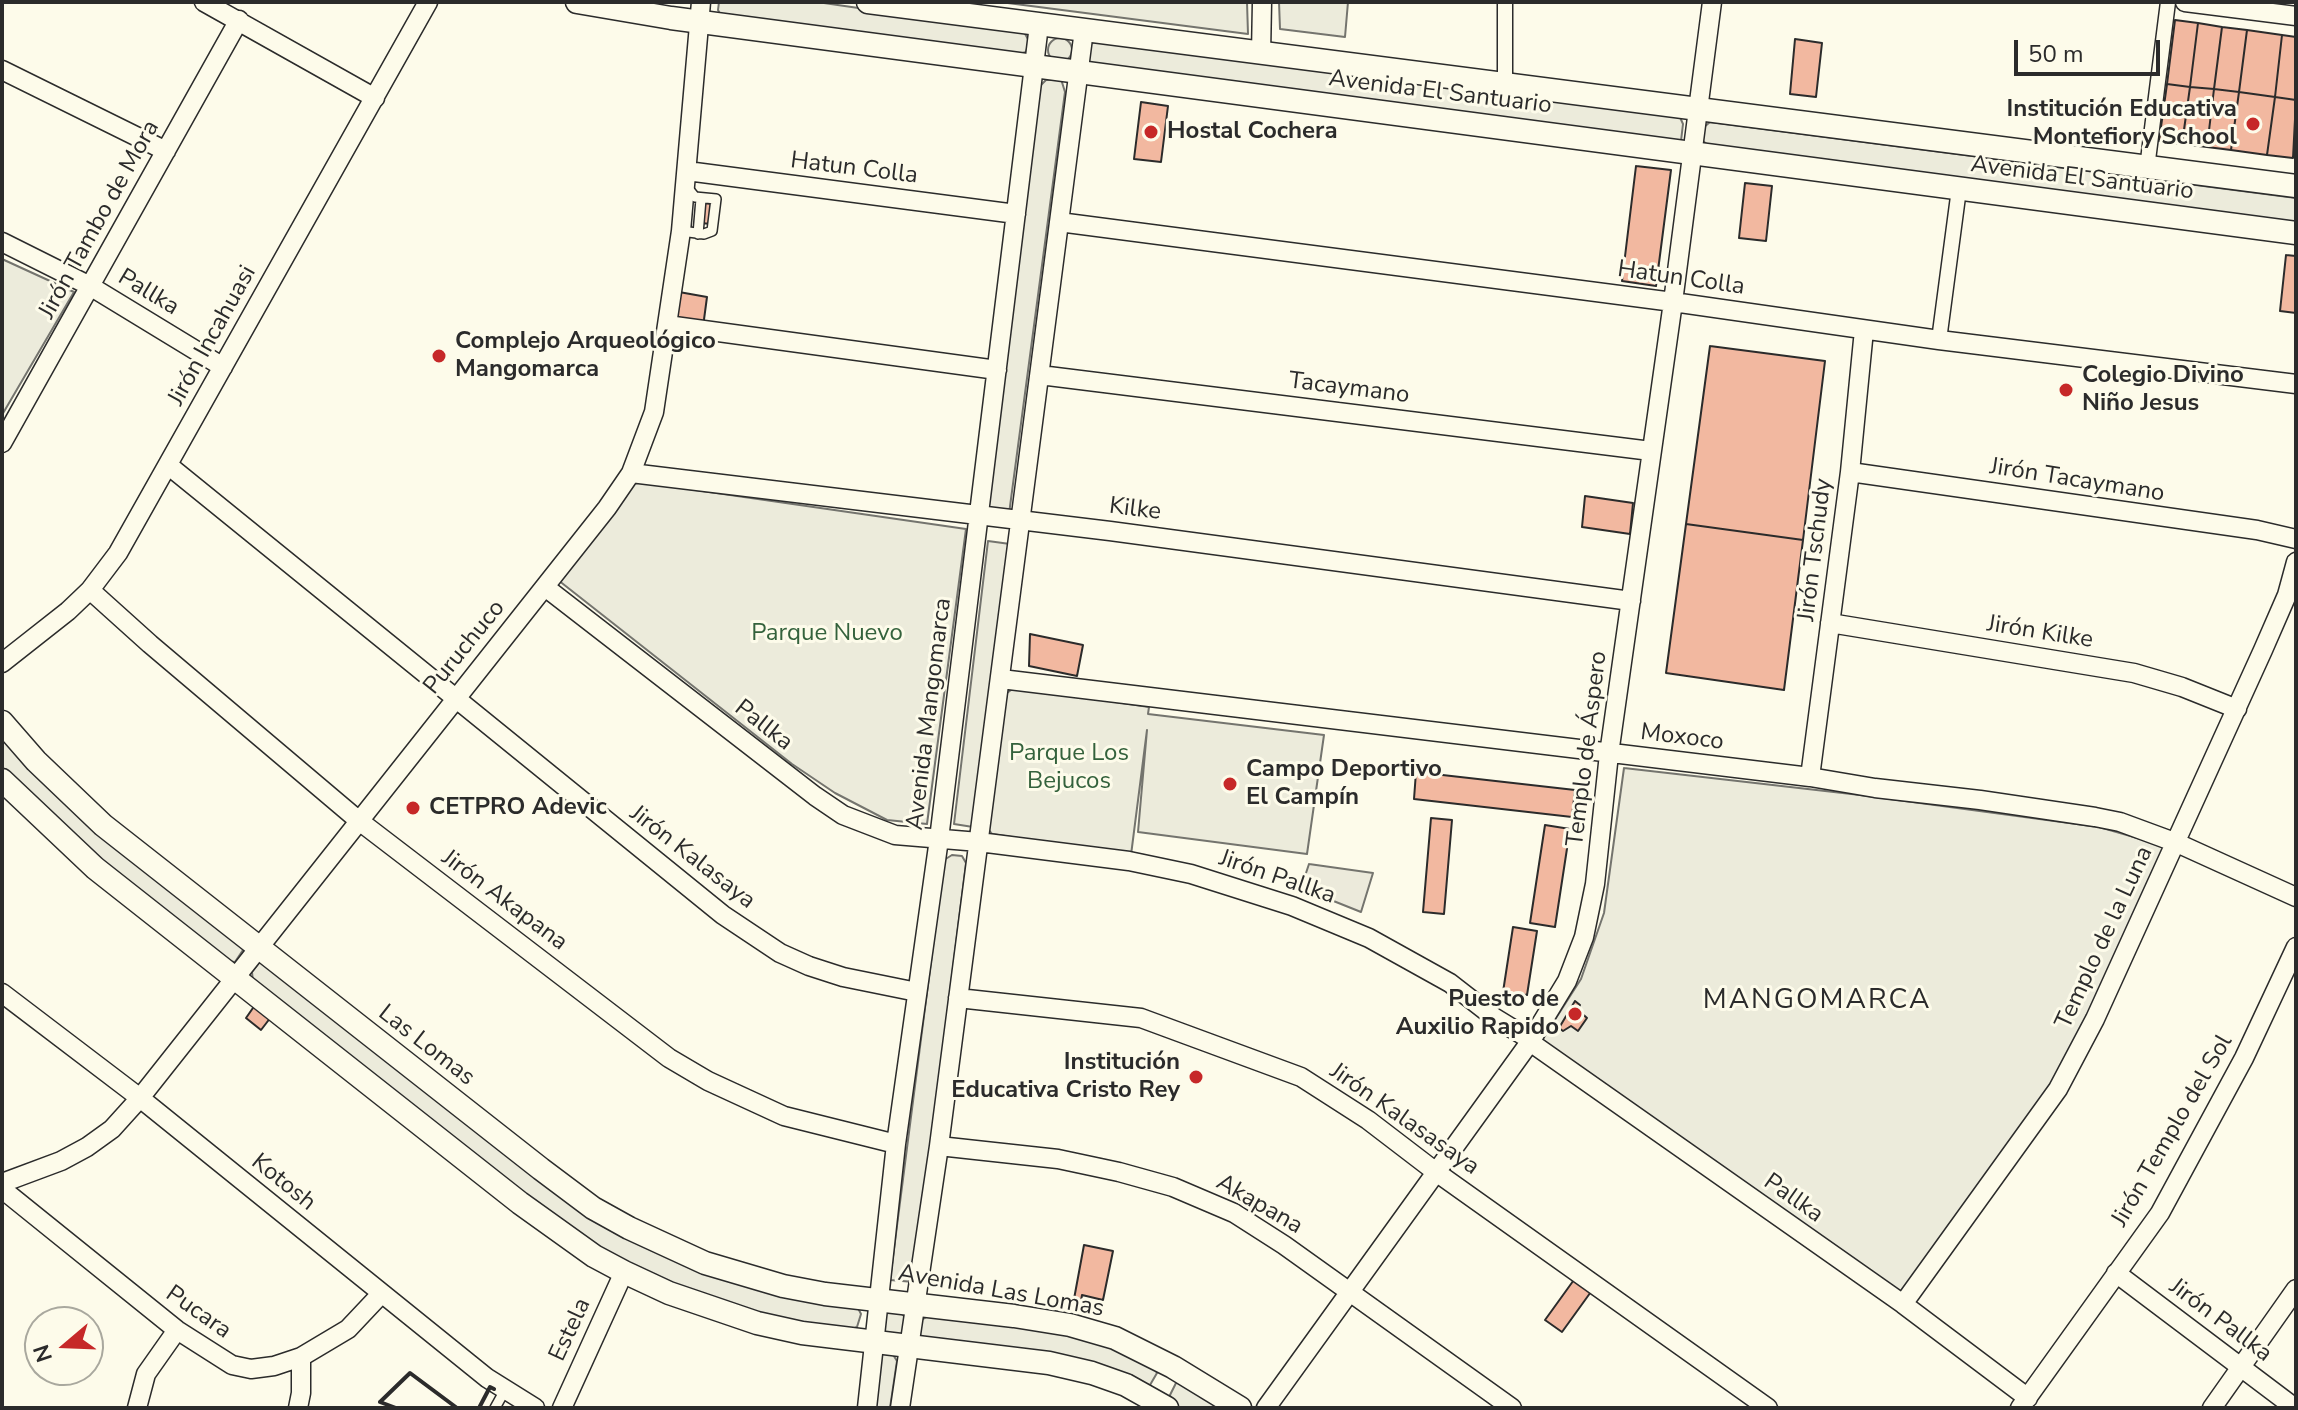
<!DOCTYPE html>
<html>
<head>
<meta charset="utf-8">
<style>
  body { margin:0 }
  #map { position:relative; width:2298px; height:1410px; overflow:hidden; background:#fdfbea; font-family:"Nunito Sans",sans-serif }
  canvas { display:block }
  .frame { position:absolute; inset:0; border:4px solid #2b2b2b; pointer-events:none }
  .north { position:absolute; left:24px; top:1306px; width:80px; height:80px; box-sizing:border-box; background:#fdfbea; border:2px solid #a9a89e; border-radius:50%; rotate:251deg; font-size:22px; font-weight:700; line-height:32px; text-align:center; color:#2b2b2b }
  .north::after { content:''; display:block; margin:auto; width:28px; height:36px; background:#c62828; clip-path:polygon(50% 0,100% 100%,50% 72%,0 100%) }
  .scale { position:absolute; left:2014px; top:40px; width:146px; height:36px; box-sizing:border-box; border:4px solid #2b2b2b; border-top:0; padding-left:10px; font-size:24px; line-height:28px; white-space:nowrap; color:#2b2b2b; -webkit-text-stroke:6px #fdfbea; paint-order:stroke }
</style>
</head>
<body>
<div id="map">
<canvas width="2298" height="1410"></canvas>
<div class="frame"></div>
<div class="north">N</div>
<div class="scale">50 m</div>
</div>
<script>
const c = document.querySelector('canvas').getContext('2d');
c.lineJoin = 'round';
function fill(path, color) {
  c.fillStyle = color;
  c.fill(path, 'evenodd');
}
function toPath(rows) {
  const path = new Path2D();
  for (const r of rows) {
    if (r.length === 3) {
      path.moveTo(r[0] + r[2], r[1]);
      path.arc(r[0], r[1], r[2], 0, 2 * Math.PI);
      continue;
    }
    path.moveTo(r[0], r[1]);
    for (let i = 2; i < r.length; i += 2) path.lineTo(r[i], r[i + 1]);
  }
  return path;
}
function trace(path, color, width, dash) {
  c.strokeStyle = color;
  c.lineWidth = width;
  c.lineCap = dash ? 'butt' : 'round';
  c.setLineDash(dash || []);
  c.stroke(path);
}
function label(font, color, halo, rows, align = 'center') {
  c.font = font + ' "Nunito Sans",sans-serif';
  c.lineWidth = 6;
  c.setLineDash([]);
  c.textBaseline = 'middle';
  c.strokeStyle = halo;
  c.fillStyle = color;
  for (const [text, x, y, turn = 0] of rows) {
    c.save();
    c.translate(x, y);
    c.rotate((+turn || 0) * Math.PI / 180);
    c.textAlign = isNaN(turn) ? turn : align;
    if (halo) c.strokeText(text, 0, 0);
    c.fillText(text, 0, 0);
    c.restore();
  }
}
const green = toPath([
  [719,2,817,2,1024,32,1029,41,1026,52,1016,55,721,16,718,10,719,2],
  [1000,2,1247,2,1248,34,1000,2],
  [1279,2,1348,2,1345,37,1280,29,1279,2],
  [1060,50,12],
  [1096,41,1679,115,1683,124,1681,141,1091,65,1087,59,1088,45,1096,41],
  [1061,79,1065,92,1009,514,987,509,1040,86,1046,80,1061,79],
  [1710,122,2296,198,2296,222,1709,146,1703,141,1703,128,1710,122],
  [2,259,74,292,2,415,2,259],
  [633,481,966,529,927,824,887,820,835,793,792,764,558,580,633,481],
  [988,541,1010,544,973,827,954,824,988,541],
  [1015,687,1149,707,1148,714,1324,735,1307,854,1138,832,1147,730,1131,855,992,834,987,828,1007,693,1015,687],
  [2,733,241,942,243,950,235,962,224,961,99,860,2,770,2,733],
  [1624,768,1860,795,2099,827,2165,846,2094,1010,2044,1102,1904,1295,1540,1043,1581,979,1604,913,1624,768],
  [952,855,962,856,966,863,914,1282,890,1280,944,860,952,855],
  [266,962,582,1208,857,1306,861,1314,857,1327,848,1331,797,1324,716,1301,628,1265,563,1225,253,982,252,972,259,963,266,962],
  [889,1311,899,1311,906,1318,902,1335,883,1333,885,1313,889,1311],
  [928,1316,1051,1330,1110,1345,1153,1364,1157,1373,1150,1385,1139,1386,925,1340,920,1335,920,1321,928,1316],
  [879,1350,892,1353,897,1361,890,1408,865,1408,879,1350],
  [1186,1380,1225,1408,1176,1408,1172,1405,1170,1395,1176,1383,1186,1380]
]);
fill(green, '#ecebdb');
trace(green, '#74746e', 2);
const parking = toPath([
  [1309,864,1373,873,1361,912,1326,898,1328,890,1304,879,1309,864]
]);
fill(parking, '#eceadb');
trace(parking, '#74746e', 2);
const building = toPath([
  [2175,20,2198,23,2190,87,2167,84,2175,20],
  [2198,23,2222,27,2214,89,2190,87,2198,23],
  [2222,27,2247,30,2239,92,2214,89,2222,27],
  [2247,30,2282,35,2275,97,2239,92,2247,30],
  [2282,35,2296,37,2296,100,2275,97,2282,35],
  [1795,39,1822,43,1816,97,1790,94,1795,39],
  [2167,84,2190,87,2182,144,2159,141,2167,84],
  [2190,87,2214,89,2207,147,2182,144,2190,87],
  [2214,89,2239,92,2231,150,2207,147,2214,89],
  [2239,92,2275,97,2267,155,2231,150,2239,92],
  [2275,97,2296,100,2293,158,2267,155,2275,97],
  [1141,102,1168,106,1161,162,1134,159,1141,102],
  [1636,166,1671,170,1656,286,1622,281,1636,166],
  [1745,183,1772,186,1766,241,1739,238,1745,183],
  [703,203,715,204,712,224,700,223,703,203],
  [2286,255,2296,256,2296,313,2280,311,2286,255],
  [679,292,707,297,703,327,677,322,679,292],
  [1710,346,1825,361,1803,540,1686,524,1710,346],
  [1585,496,1633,503,1630,534,1582,527,1585,496],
  [1686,524,1803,540,1784,690,1666,673,1686,524],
  [1030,634,1083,645,1077,676,1029,666,1030,634],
  [1416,772,1575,790,1572,817,1414,799,1416,772],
  [1431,818,1452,820,1444,914,1423,912,1431,818],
  [1545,825,1570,829,1555,927,1530,923,1545,825],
  [1513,927,1537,931,1527,995,1503,992,1513,927],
  [1575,1001,1580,1005,1578,1010,1587,1018,1578,1031,1571,1026,1563,1031,1559,1028,1575,1001],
  [255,1005,271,1017,261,1030,246,1018,255,1005],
  [1084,1245,1113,1251,1103,1300,1082,1295,1081,1301,1074,1299,1084,1245],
  [1576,1277,1593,1289,1562,1332,1545,1320,1576,1277]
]);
fill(building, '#f2b8a0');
trace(building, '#2b2b2b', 2);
const service = toPath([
  [681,231,704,234,712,231,716,199,695,197,686,186],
  [698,234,701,199],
  [495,1408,505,1390]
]);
const pedestrian = toPath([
  [1505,2,1505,84],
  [2147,168,2168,2],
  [1939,340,1959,189]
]);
const minor = toPath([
  [204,2,375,98],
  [2185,2,2296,16],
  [1261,54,1262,2],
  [2,70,166,151],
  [687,171,1016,214],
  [1059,222,1673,302,1939,340,2296,384],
  [2,242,90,286,223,367],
  [667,325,997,370],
  [1040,375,1651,451],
  [2,443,239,20],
  [168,465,723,915,780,953,809,966,843,977,917,992],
  [1850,472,2257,530,2296,539],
  [631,473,1110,531,1631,601],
  [545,587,815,796,843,815,895,835,979,842,1129,861,1191,874,1292,906,1369,938,1450,983,1495,1018,1531,1040],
  [90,590,150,644,358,820,669,1058,708,1081,784,1116,896,1144],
  [1830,623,2134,673,2182,687,2237,709],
  [2,663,68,611,90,590,118,553,428,2],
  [1001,679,1810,777,1875,788,1980,800,2095,817,2120,822,2177,843,2296,897],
  [1810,777,1850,472,1864,330],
  [2,993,140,1098,487,1378,535,1408],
  [958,998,1141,1018,1301,1077,1368,1120,1436,1172,1768,1408],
  [1530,1042,1903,1304,2028,1398],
  [939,1146,1058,1159,1119,1172,1173,1187,1234,1213,1284,1245,1512,1408],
  [2,1183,61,1161,87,1147,112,1129,140,1098,607,508,631,473,654,412,681,231,701,2],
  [2,1189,177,1330,232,1365,251,1369,274,1366,301,1357,348,1329,381,1294],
  [2116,1273,2295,1408],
  [1903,1304,2058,1089,2095,1019,2263,650,2287,595,2296,562],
  [137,1408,146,1374,177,1330],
  [298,1408,301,1393,301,1357],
  [562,1408,624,1272],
  [867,1408,896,1144,939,839,1039,25],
  [900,1408,939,1146,1084,30],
  [1266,1408,1530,1042,1567,981,1584,937,1595,884,1609,754,1673,302,1712,2],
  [2020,1408,2160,1213,2244,1058,2296,947],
  [2212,1408,2296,1289]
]);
const tertiary = toPath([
  [577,2,671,18,2296,233],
  [868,2,2296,186],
  [2,722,36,761,103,825,541,1169,593,1208,629,1228,705,1263,783,1286,825,1294,1014,1316,1070,1325,1115,1338,1173,1367,1240,1408],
  [2,780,95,868,520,1203,594,1256,624,1272,669,1293,757,1323,802,1333,1049,1363,1092,1373,1126,1385,1167,1408]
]);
trace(service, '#2b2b2b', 12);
trace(pedestrian, '#2b2b2b', 17);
trace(minor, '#2b2b2b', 21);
trace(tertiary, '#2b2b2b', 25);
trace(service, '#fdfbea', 9);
trace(pedestrian, '#fdfbea', 14);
trace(minor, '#fdfbea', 18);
trace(tertiary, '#fdfbea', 22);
trace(toPath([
  [396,1408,380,1402,410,1373,457,1408],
  [479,1408,490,1387,494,1389]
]), '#2b2b2b', 4);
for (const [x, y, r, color] of [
  [2253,124,8,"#c62828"],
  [1151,132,8,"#c62828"],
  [439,356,8,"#c62828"],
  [2066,390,8,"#c62828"],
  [1230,784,8,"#c62828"],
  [413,808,8,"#c62828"],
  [1575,1014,8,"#c62828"],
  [1196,1077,8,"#c62828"]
]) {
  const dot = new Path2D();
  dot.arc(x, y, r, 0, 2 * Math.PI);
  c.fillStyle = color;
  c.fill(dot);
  trace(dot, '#fdfbea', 3);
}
label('24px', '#2b2b2b', '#fdfbea', [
  ["Avenida El Santuario",1440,93,7],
  ["Hatun Colla",854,169,7],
  ["Avenida El Santuario",2082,179,7],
  ["Jirón Tambo de Mora",100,220,-61],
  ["Hatun Colla",1681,279,8],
  ["Pallka",148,293,31],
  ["Jirón Incahuasi",213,336,-61],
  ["Tacaymano",1349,389,7],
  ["Jirón Tacaymano",2077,481,9],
  ["Kilke",1135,510,7],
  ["Jirón Tschudy",1816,550,-83],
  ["Jirón Kilke",2040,633,9],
  ["Puruchuco",465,648,-51],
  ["Avenida Mangomarca",930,714,-83],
  ["Pallka",763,726,38],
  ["Moxoco",1682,738,7],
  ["Templo de Áspero",1588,749,-83],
  ["Jirón Kalasaya",692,858,38],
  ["Jirón Pallka",1277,878,19],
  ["Jirón Akapana",504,901,37],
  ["Templo de la Luna",2105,938,-65],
  ["Las Lomas",426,1046,38],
  ["Jirón Kalasasaya",1404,1120,35],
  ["Jirón Templo del Sol",2173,1131,-60],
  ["Kotosh",283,1183,39],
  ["Pallka",1793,1199,35],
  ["Akapana",1259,1205,30],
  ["Avenida Las Lomas",1001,1292,10],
  ["Pucara",198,1313,35],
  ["Jirón Pallka",2220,1321,37],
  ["Estela",571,1330,-65]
]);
label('bold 24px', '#2b2b2b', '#fdfbea', [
  ["Institución Educativa",2237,110,"right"],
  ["Montefiory School",2237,138,"right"],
  ["Hostal Cochera",1167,132],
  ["Complejo Arqueológico",455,342],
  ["Mangomarca",455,370],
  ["Colegio Divino",2082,376],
  ["Niño Jesus",2082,404],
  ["Campo Deportivo",1246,770],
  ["El Campín",1246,798],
  ["CETPRO Adevic",429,808],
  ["Puesto de",1559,1000,"right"],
  ["Auxilio Rapido",1559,1028,"right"],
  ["Institución",1180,1063,"right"],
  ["Educativa Cristo Rey",1180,1091,"right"]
], 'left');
label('24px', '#34623c', '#fdfbea', [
  ["Parque Nuevo",827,634],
  ["Parque Los",1069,754],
  ["Bejucos",1069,782]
]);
c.letterSpacing = '2px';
label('28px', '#2b2b2b', '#fdfbea', [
  ["MANGOMARCA",1817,1001]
]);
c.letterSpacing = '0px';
</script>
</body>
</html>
